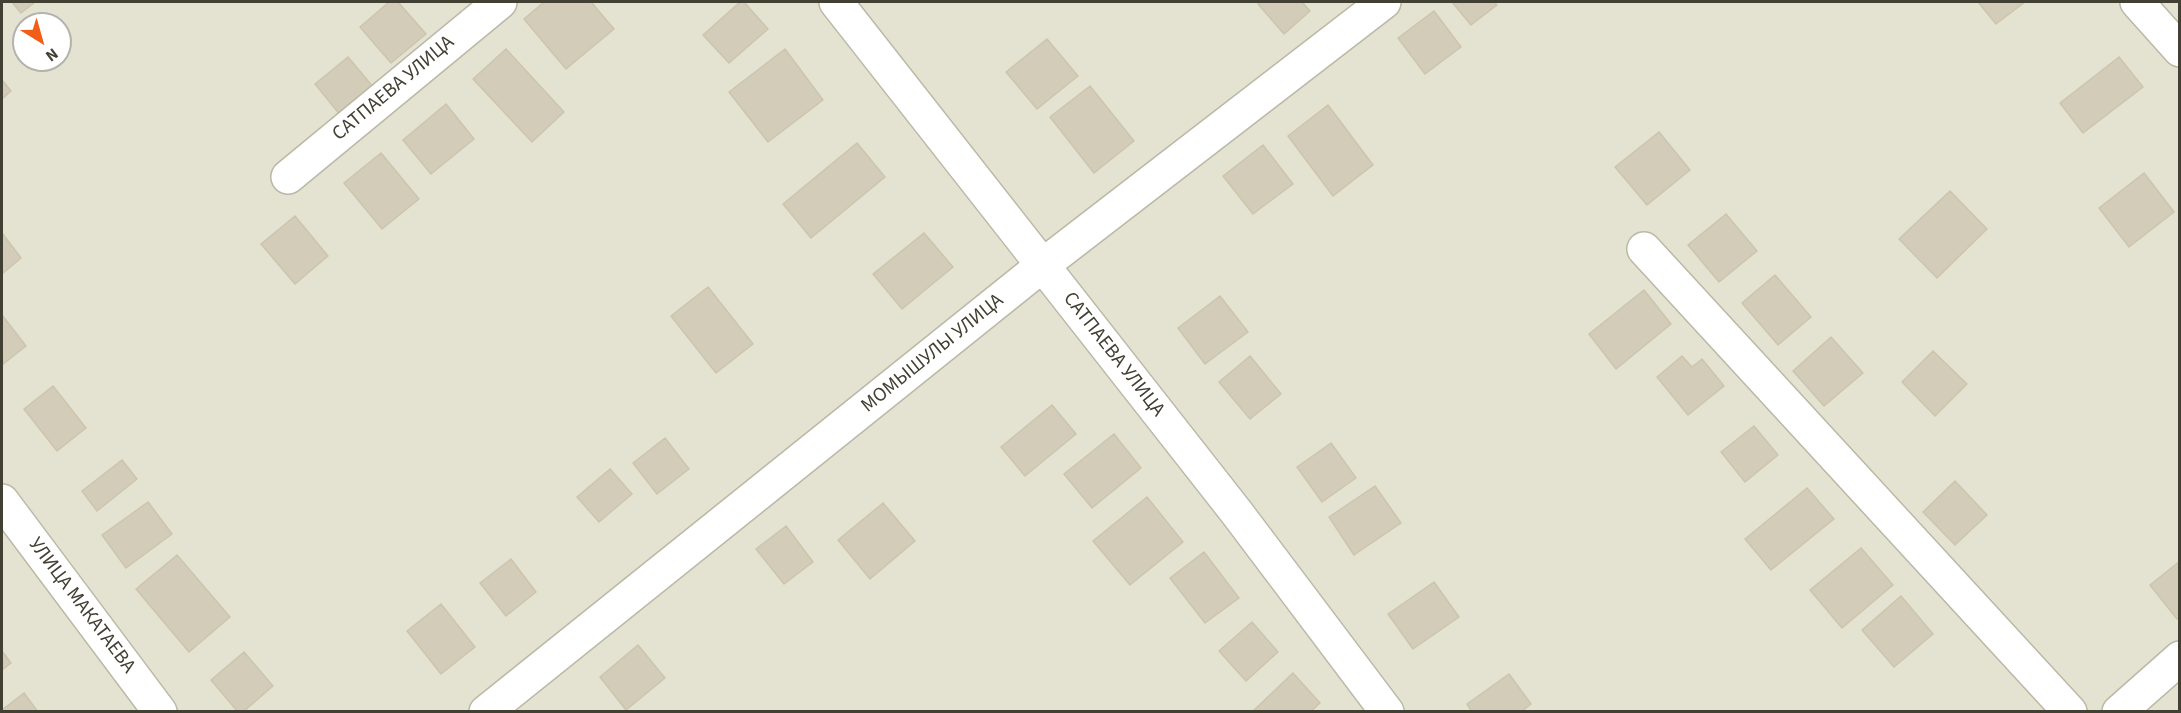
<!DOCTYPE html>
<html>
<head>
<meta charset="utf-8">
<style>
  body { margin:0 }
  #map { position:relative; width:2181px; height:713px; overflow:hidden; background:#f1efe3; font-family:"Source Sans 3",sans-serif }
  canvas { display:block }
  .frame { position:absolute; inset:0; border:3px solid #423f33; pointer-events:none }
  .north { position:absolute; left:12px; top:12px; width:60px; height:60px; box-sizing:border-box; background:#fff; border:2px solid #b3b2ad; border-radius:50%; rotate:143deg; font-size:16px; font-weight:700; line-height:24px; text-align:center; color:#423f33 }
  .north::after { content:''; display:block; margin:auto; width:21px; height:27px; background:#f25e18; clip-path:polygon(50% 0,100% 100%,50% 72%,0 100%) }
</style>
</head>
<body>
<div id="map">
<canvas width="2181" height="713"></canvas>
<div class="frame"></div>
<div class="north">N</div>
</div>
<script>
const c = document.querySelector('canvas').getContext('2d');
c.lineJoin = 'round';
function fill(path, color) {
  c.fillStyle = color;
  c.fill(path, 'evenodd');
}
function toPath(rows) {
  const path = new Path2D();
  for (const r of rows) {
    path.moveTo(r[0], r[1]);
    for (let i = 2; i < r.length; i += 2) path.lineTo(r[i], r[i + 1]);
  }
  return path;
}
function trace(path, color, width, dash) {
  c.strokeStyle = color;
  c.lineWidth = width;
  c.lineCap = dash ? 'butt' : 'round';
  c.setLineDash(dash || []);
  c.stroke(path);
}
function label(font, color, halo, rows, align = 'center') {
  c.font = font + ' "Source Sans 3",sans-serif';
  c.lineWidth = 4.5;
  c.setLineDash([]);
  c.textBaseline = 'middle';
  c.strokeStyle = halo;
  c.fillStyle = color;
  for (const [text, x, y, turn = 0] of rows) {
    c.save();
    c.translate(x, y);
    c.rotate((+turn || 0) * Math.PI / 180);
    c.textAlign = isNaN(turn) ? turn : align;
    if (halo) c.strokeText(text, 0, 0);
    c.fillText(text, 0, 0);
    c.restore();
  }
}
fill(toPath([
  [2,2,2179,2,2179,711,2,711],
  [24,24,60,24,60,60,24,60]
]), '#e4e2d1');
const building = toPath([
  [12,2,35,2,21,13,12,2],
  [389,2,398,2,426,34,391,63,360,27,389,2],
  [544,2,591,2,614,29,566,69,524,19,544,2],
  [740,2,744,2,768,29,729,63,703,35,740,2],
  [1261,2,1302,2,1310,11,1284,34,1258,4,1261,2],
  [1452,2,1494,2,1497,5,1471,25,1452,2],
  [1978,2,2025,2,1996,24,1978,2],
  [1434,11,1461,47,1425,74,1398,38,1434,11],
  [1047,39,1078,76,1037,109,1006,72,1047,39],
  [506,49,564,112,532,142,473,79,506,49],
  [785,49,823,100,768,142,729,92,785,49],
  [348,57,374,88,341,116,315,84,348,57],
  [2119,57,2143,87,2083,133,2060,103,2119,57],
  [2,80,11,91,2,99,2,80],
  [1090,86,1134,141,1094,173,1050,117,1090,86],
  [446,104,474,139,431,174,403,140,446,104],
  [1328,105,1373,165,1333,196,1288,136,1328,105],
  [1659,132,1690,170,1647,205,1615,167,1659,132],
  [857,143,885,177,811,238,783,204,857,143],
  [1263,145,1293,184,1253,214,1223,176,1263,145],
  [381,153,419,199,382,229,344,183,381,153],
  [2144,173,2174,212,2129,247,2099,208,2144,173],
  [1950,191,1987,229,1937,278,1899,239,1950,191],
  [1726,214,1757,251,1719,282,1688,245,1726,214],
  [295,216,328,256,295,284,261,244,295,216],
  [2,233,21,258,2,274,2,233],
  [924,233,953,267,902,309,873,274,924,233],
  [1775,275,1811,317,1778,345,1742,303,1775,275],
  [708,287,753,344,716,373,671,316,708,287],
  [1644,290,1671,324,1616,369,1589,334,1644,290],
  [1220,296,1248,332,1205,364,1178,328,1220,296],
  [2,315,26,346,2,365,2,315],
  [1831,337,1863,373,1824,406,1793,371,1831,337],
  [1933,351,1967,384,1935,416,1902,382,1933,351],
  [1250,356,1281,394,1250,419,1219,382,1250,356],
  [1682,356,1692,367,1702,359,1724,386,1688,415,1657,377,1682,356],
  [53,386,86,428,57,451,24,409,53,386],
  [1052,405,1076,434,1025,476,1001,447,1052,405],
  [1754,426,1778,455,1745,482,1721,452,1754,426],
  [1114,434,1141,468,1092,508,1064,474,1114,434],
  [665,438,689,469,657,494,633,463,665,438],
  [1331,443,1356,478,1322,502,1297,467,1331,443],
  [122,460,137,479,97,511,82,491,122,460],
  [610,469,632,494,599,522,577,497,610,469],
  [1955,481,1987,515,1955,545,1923,512,1955,481],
  [1375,486,1401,523,1354,555,1329,517,1375,486],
  [1807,488,1834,519,1771,570,1745,539,1807,488],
  [1147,497,1183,542,1130,585,1093,541,1147,497],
  [148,502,172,534,126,568,102,535,148,502],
  [883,503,915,541,870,579,838,540,883,503],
  [786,526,813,562,784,584,756,549,786,526],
  [1861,548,1893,585,1842,628,1810,590,1861,548],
  [1204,552,1239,598,1205,623,1170,578,1204,552],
  [177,555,230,617,189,652,136,589,177,555],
  [511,559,536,592,506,616,480,583,511,559],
  [2180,561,2180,617,2177,619,2150,585,2180,561],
  [1434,582,1459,617,1413,649,1388,614,1434,582],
  [1901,596,1933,634,1894,667,1862,630,1901,596],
  [441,604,475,647,441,674,407,631,441,604],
  [1252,622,1278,652,1246,681,1219,651,1252,622],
  [638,645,665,678,626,710,600,677,638,645],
  [2,651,11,663,2,670,2,651],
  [244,652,273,686,243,712,238,712,211,680,244,652],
  [1293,673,1320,703,1310,712,1252,712,1293,673],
  [1509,674,1531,704,1521,712,1472,712,1467,704,1509,674],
  [24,693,38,712,2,712,2,710,24,693]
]);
fill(building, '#d2ccb9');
trace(building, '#ccc5ac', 1.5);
const minor = toPath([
  [836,2,1237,513,1387,712],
  [2137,2,2180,50],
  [288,177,500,2],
  [1644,249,2070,712],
  [2,501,160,712],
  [486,712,1043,265,1384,2],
  [2119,712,2180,658]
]);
trace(minor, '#bbb8a6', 36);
trace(minor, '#fff', 33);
label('20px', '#423f33', '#fff', [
  ["САТПАЕВА УЛИЦА",394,89,-40],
  ["МОМЫШУЛЫ УЛИЦА",933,354,-39],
  ["САТПАЕВА УЛИЦА",1113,355,52],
  ["УЛИЦА МАКАТАЕВА",81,606,53]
]);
</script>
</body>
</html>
